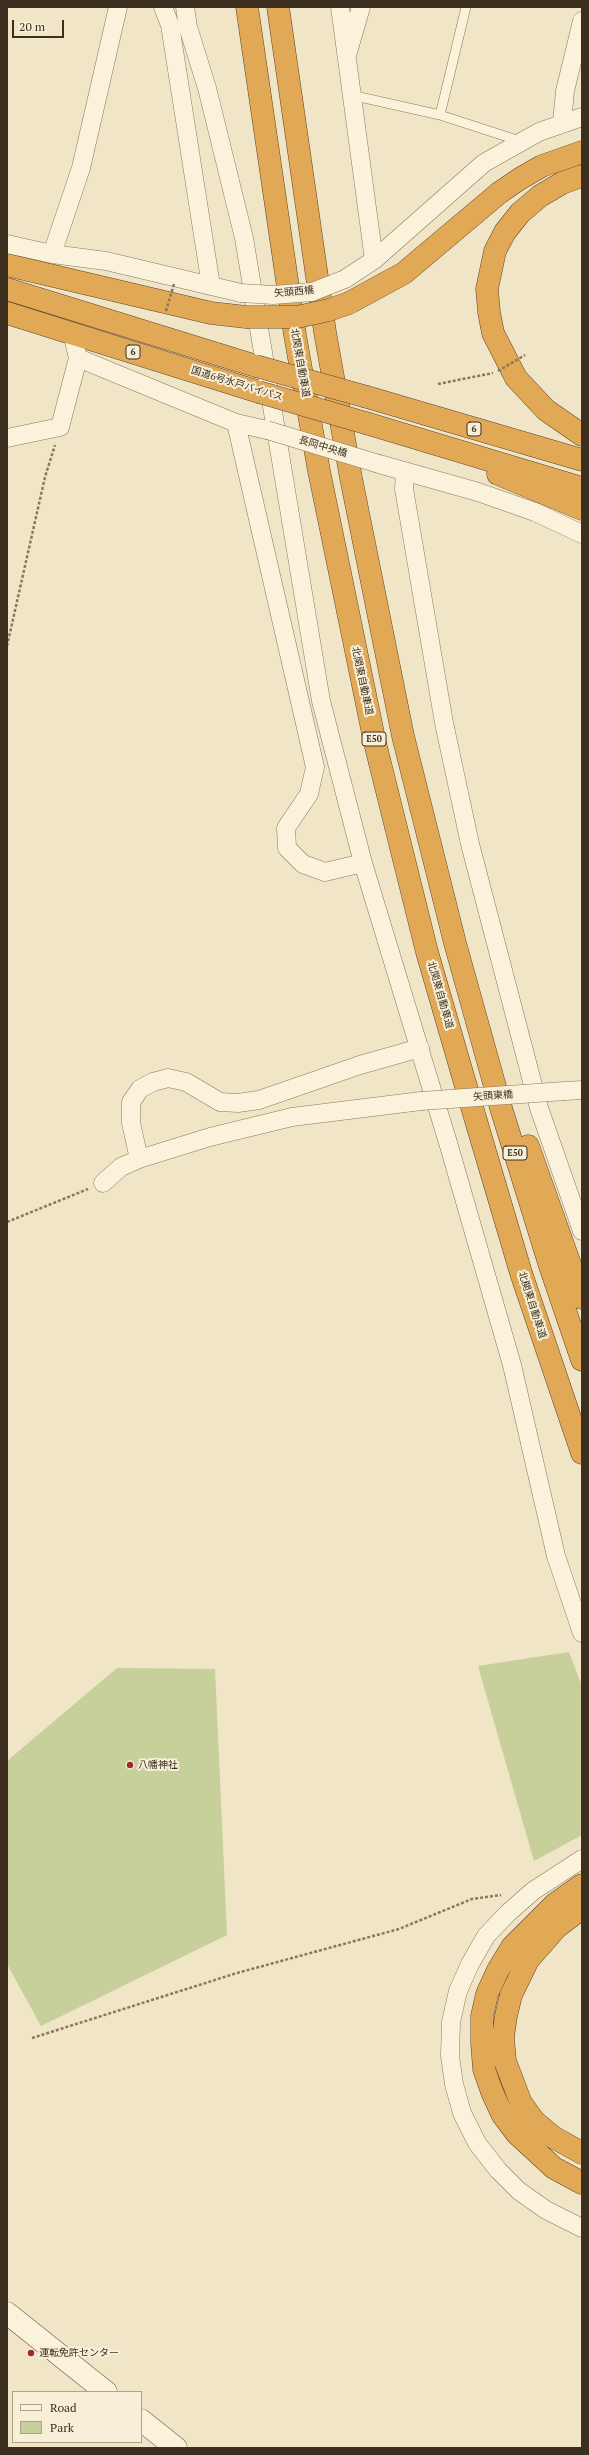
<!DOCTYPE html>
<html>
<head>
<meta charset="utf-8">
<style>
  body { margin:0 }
  #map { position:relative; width:589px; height:2455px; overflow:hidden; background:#f0e5c7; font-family:"PT Serif",serif }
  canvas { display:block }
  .frame { position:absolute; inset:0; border:8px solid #3c2f1f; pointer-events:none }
  .legend { position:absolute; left:12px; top:2391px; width:130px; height:52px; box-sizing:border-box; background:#f7efd7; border:1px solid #aca28d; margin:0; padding:5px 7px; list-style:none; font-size:12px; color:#3c2f1f }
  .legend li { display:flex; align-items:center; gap:8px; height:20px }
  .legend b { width:20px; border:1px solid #aca28d }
  .scale { position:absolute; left:12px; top:20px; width:52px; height:18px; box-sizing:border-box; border:2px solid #3c2f1f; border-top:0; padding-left:5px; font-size:12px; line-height:14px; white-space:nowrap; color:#3c2f1f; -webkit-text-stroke:3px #f7efd7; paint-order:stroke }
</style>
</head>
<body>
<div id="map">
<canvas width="589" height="2455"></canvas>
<div class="frame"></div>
<ul class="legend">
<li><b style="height:5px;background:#faf2db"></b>Road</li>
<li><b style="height:11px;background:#c7cf9a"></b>Park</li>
</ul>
<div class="scale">20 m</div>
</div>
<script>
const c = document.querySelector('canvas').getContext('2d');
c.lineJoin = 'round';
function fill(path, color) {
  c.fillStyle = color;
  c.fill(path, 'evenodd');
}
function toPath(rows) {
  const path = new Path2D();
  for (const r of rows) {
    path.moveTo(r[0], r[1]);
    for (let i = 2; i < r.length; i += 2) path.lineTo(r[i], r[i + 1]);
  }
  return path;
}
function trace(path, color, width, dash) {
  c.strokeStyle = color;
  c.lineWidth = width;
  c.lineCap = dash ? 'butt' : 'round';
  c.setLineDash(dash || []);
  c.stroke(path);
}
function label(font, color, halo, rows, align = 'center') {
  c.font = font + ' "PT Serif","Noto Sans JP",serif';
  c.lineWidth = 4;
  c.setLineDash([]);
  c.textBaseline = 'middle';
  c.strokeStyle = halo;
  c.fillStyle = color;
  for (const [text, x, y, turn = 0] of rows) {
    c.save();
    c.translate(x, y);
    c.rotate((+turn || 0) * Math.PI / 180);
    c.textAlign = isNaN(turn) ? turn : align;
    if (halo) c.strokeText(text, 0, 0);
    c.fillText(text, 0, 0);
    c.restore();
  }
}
fill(toPath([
  [569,1652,582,1686,582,1835,534,1861,478,1666],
  [117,1668,215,1669,227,1935,41,2026,7,1964,7,1761]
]), '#c7cf9a');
const lane = toPath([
  [351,95,440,115,520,141],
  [440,115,466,7]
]);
const street = toPath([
  [163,7,170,25,211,286],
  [185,7,188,27,207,88,244,238,321,701,363,863,449,1146,512,1365,556,1556,582,1633],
  [340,7,374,260],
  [348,52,361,7],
  [562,123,565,91,582,21],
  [7,244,52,254,106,261,241,293],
  [52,254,81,168,118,7],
  [345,279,374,260,484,163,539,132,582,117],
  [72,332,78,358,236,423,267,430],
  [236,423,315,767,309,794,286,828,287,848,303,864,325,872,363,863],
  [7,438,60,427,78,358],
  [379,464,478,492,535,512,582,534],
  [405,472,404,489,444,723,470,844,539,1108,582,1231],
  [565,1091,582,1090],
  [139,1159,131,1123,131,1102,140,1089,153,1082,168,1078,186,1082,220,1102,238,1103,259,1100,360,1065,420,1048],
  [103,1183,121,1167,139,1159,210,1137,292,1117,421,1101],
  [582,1859,533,1891,508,1913,486,1936,470,1964,458,1991,451,2022,450,2056,454,2084,462,2113,477,2143,498,2170,519,2191,546,2210,582,2228]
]);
const secondary = toPath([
  [7,2313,106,2392],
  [141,2420,176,2448]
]);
const highway = toPath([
  [247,7,295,335,319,471,375,743,427,952,474,1114,521,1273,582,1453],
  [278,7,325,332,351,478,403,736,455,943,501,1108,550,1266,582,1360],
  [582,176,562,183,540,196,520,213,505,232,495,251,487,289,489,312,493,333,516,378,546,410,582,435],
  [7,265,211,313,246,317],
  [7,289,256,366],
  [349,303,404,273,499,193,521,178,542,166,582,152],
  [7,313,259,392],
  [367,397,582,460],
  [369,424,582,488],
  [498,474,582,509],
  [528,1146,582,1298],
  [582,1885,555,1904,512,1947,498,1970,487,1994,482,2016,482,2043,484,2069,492,2092,502,2114,517,2134,554,2168,582,2183],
  [582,1908,557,1927,528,1960,511,1995,506,2016,503,2037,505,2061,521,2103,534,2121,553,2137,582,2153]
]);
trace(lane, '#8d775b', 10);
trace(street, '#8d775b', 19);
trace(secondary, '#6f583e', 23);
trace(highway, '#5b452f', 23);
trace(toPath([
  [438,384,493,373],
  [7,646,45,477,55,445],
  [7,1222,88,1189],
  [32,2038,237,1973,399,1929,472,1899,501,1895]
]), '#8d775b', 2.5, [3, 2]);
trace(lane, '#faf2db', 9);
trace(street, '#faf2db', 18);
trace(secondary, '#faf2db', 22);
trace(highway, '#e1a956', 22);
const streetBridge = toPath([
  [241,293,273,295,312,292,345,279],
  [267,430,379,464],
  [421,1101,565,1091]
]);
const highwayBridge = toPath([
  [246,317,297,317,329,310,349,303],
  [256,366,367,397],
  [259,392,369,424]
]);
trace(streetBridge, '#8d775b', 19, []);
trace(highwayBridge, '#5b452f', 23, []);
trace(toPath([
  [166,311,174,284],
  [498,371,525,355]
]), '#8d775b', 2.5, [3, 2]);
trace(streetBridge, '#faf2db', 18);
trace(highwayBridge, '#e1a956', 22);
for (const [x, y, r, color] of [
  [130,1765,4,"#9e2d29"],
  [31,2353,4,"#9e2d29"]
]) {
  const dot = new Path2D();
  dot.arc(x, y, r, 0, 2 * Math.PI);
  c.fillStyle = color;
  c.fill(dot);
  trace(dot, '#f7efd7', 1.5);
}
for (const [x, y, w] of [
  [133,352,14],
  [474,429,14],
  [374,739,24],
  [515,1153,24]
]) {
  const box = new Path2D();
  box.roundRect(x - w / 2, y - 7, w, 14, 3);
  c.fillStyle = '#f7efd7';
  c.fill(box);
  trace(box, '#3c2f1f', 1);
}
label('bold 9px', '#3c2f1f', null, [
  ["6",133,352],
  ["6",474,429],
  ["E50",374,739],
  ["E50",515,1153]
]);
label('10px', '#3c2f1f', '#f7efd7', [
  ["矢頭西橋",294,292,-5],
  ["北関東自動車道",300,363,80],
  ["国道6号水戸バイパス",237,384,17],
  ["長岡中央橋",323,447,17],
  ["北関東自動車道",362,681,78],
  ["北関東自動車道",440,995,74],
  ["矢頭東橋",493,1096,-4],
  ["北関東自動車道",532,1305,72]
]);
label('10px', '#3c2f1f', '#f7efd7', [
  ["八幡神社",138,1765],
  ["運転免許センター",39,2353]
], 'left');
</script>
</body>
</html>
